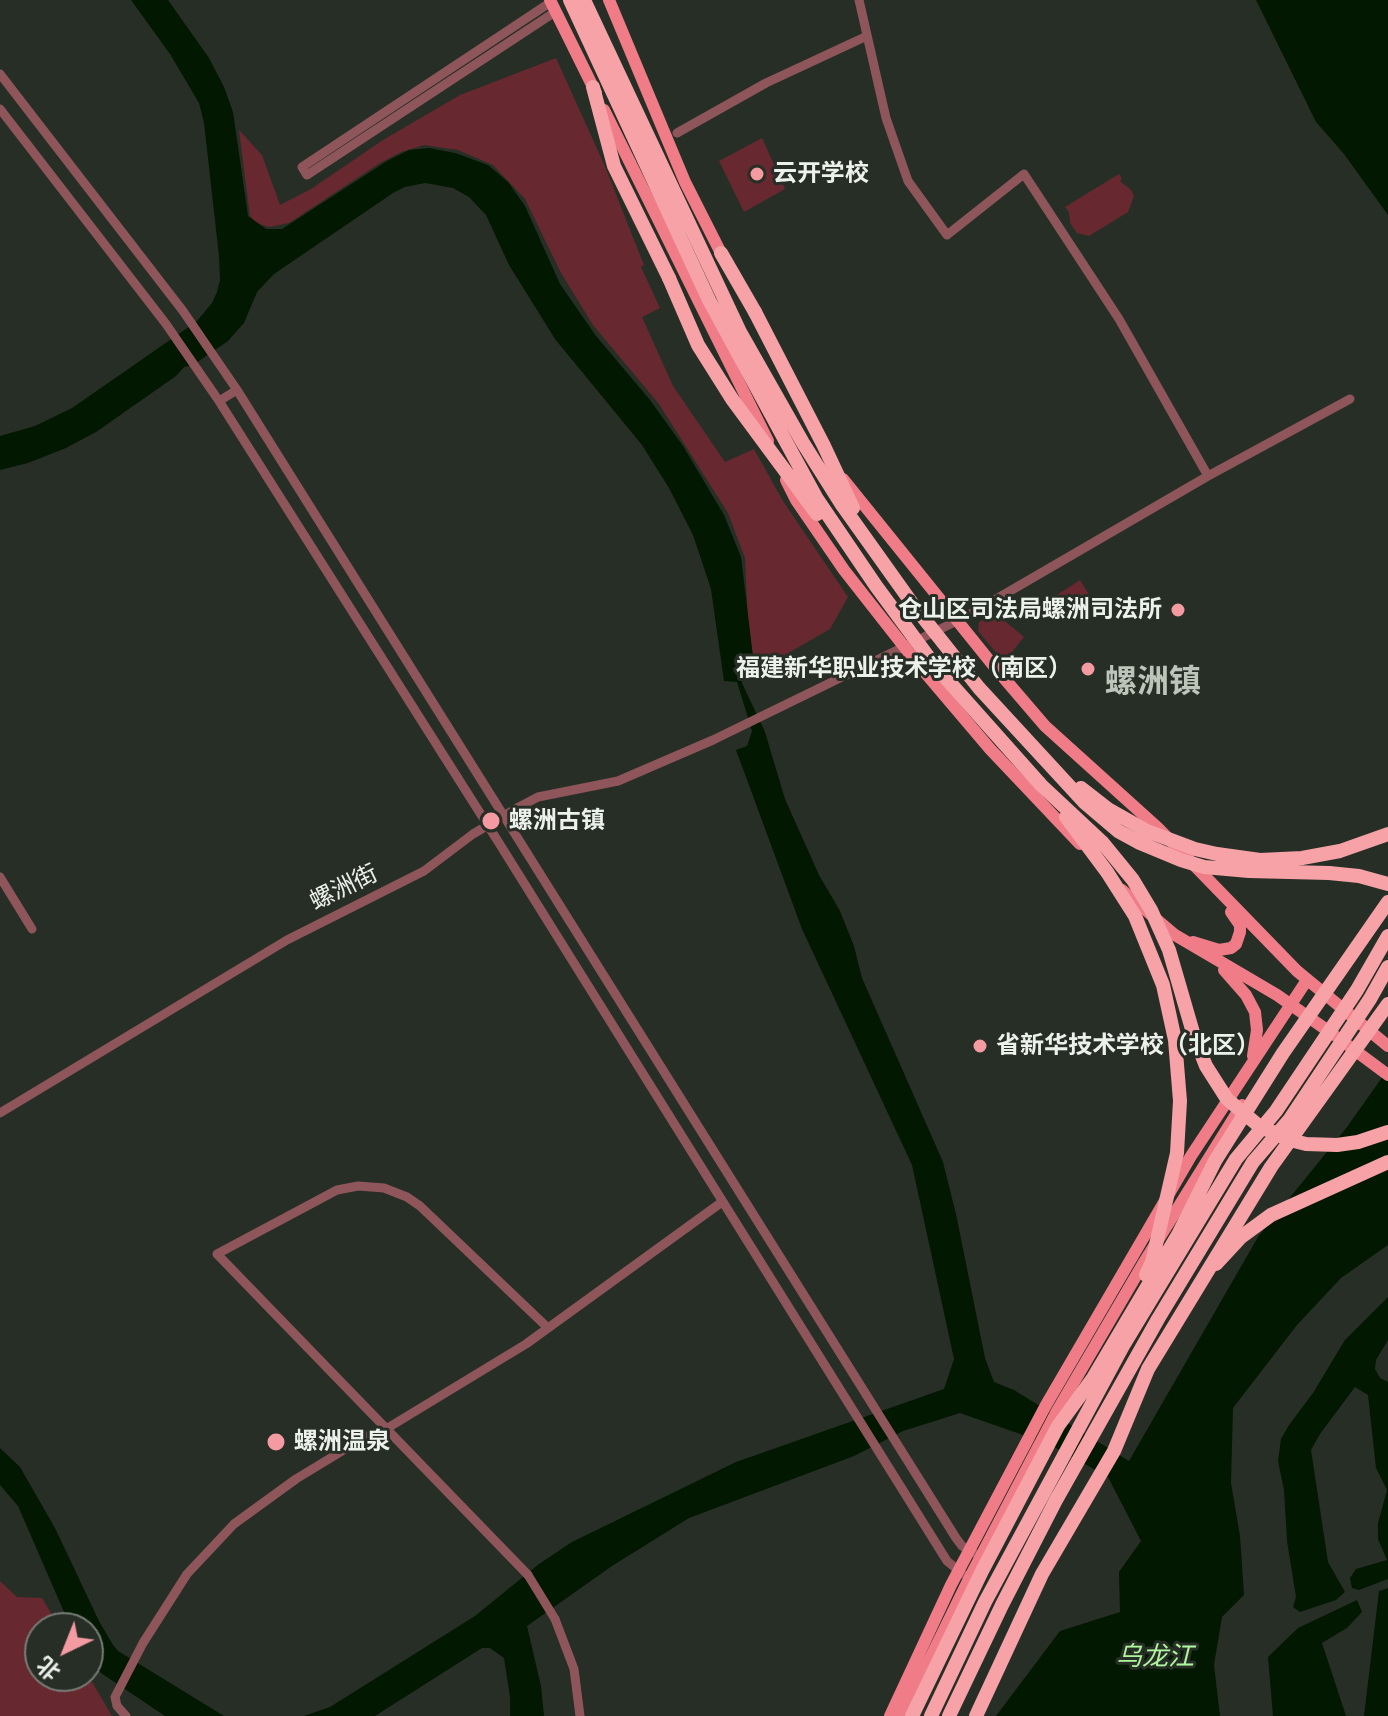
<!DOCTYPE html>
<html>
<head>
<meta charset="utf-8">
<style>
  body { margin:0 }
  #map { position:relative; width:1388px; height:1716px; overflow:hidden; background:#272e26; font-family:Karla,"Noto Sans SC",sans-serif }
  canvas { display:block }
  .north { position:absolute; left:24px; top:1612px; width:80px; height:80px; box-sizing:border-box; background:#272e26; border:2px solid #767c75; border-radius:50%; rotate:223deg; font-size:22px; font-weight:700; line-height:32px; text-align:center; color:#edf1ec }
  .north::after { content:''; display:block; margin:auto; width:28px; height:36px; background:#f49aa1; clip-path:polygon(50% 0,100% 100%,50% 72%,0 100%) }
</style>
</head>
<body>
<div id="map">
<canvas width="1388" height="1716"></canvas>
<div class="north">北</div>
</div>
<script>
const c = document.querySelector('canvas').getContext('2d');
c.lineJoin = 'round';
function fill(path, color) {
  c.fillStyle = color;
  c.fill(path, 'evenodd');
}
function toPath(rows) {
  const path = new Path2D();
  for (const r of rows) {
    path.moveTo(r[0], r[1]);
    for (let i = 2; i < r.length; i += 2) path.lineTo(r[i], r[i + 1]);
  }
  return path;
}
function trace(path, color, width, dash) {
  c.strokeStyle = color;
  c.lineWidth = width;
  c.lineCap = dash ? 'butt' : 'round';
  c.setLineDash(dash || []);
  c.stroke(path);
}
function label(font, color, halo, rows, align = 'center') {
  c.font = font + ' Karla,"Noto Sans SC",sans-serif';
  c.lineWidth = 6;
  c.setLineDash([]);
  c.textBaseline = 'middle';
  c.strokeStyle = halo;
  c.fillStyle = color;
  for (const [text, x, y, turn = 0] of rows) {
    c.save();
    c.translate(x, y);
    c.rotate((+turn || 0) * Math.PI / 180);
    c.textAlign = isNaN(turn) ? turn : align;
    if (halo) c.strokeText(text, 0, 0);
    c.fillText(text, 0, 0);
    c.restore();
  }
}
fill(toPath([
  [556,58,604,164,644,265,641,267,660,308,642,317,673,386,725,462,754,449,783,501,848,597,830,629,764,667,754,665,748,618,745,558,728,513,659,404,593,325,561,273,525,199,493,165,458,150,424,145,401,152,380,163,289,223,269,227,256,223,250,216,239,130,262,155,280,205,311,189,383,140,460,95],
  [762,138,785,189,744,212,719,161],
  [1119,174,1122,179,1120,181,1131,190,1134,196,1128,212,1089,236,1077,233,1070,223,1069,212,1065,207],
  [1080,580,1090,596,1059,616,1049,600],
  [995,613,1024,637,1004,662,978,631,979,622],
  [0,1581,17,1597,42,1598,60,1628,40,1628,40,1676,88,1675,112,1716,0,1716]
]), '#682830');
fill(toPath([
  [131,0,168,0,209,58,224,87,233,112,248,216,266,229,282,229,387,161,409,150,429,148,455,153,488,165,508,182,525,206,560,284,596,336,650,400,683,446,724,515,741,557,754,665,741,674,742,683,765,732,785,799,819,875,840,911,854,946,862,978,943,1162,956,1214,985,1358,994,1382,1014,1390,1129,1461,1258,1237,1347,1127,1388,1069,1388,1245,1341,1278,1297,1325,1233,1408,1231,1483,1240,1536,1244,1595,1222,1617,1214,1665,1220,1716,996,1716,1060,1631,1120,1612,1119,1572,1141,1541,1108,1477,1049,1444,960,1413,903,1431,854,1456,689,1518,612,1566,527,1626,541,1686,544,1716,510,1716,510,1697,504,1658,490,1648,482,1648,375,1716,304,1716,330,1707,475,1616,539,1564,572,1542,736,1462,944,1389,954,1359,912,1165,802,929,736,750,747,746,752,731,737,682,724,681,711,589,693,535,669,488,642,445,555,339,509,265,486,215,469,197,453,188,425,183,405,187,393,193,274,274,257,292,244,323,228,341,209,354,193,365,184,367,176,376,96,432,66,448,28,463,0,470,0,436,35,426,72,408,196,322,212,303,217,292,220,280,219,256,204,123,199,103,170,54],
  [1256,0,1388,0,1388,215,1344,154,1316,122],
  [1388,1297,1388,1340,1376,1360,1375,1369,1380,1378,1388,1382,1388,1579,1359,1590,1352,1588,1350,1578,1356,1569,1387,1560,1378,1539,1378,1523,1387,1490,1376,1468,1368,1395,1355,1387,1320,1434,1311,1450,1328,1562,1345,1592,1336,1600,1300,1612,1293,1607,1296,1597,1287,1541,1284,1490,1278,1461,1281,1439,1289,1425,1313,1393,1345,1340],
  [0,1448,20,1467,55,1528,99,1621,113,1645,118,1651,224,1716,165,1716,101,1673,88,1658,88,1628,71,1628,18,1506,0,1485],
  [1388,1588,1388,1716,1364,1716,1379,1591],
  [1357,1600,1362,1612,1347,1628,1322,1643,1346,1716,1273,1716,1268,1657,1298,1628]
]), '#021800');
trace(toPath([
  [859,0,886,118,908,181,947,235,1024,174,1119,319,1208,476],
  [551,2,302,167,307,175,555,12],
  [0,74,183,311,237,390],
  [0,109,166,324,219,401,499,843,947,1561,963,1574],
  [677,133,766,83,867,36],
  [219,401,237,390,956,1538,962,1546,974,1553],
  [0,877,32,929],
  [0,1113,287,940,424,871,473,834,519,807,538,797,618,781,713,740,967,616,1208,476,1350,399],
  [528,1575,217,1254,337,1190,358,1186,384,1188,407,1197,420,1206,548,1328],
  [555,1619,574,1669,580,1716],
  [126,1716,117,1706,115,1697,143,1643,187,1574,234,1524,296,1479,365,1437,386,1429,526,1344,722,1202]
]), '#8e565a', 9);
trace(toPath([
  [550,0,596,93],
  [609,0,685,182,724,259],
  [604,110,768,441],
  [843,479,997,670,1045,726,1158,828,1297,971,1388,1046],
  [786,480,796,500,844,570,917,663,990,749,1080,844],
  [1122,890,1175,935,1277,995,1334,1035],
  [1193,942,1219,950,1231,948,1236,944,1240,932,1240,925,1231,912],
  [1224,970,1246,995,1255,1012,1257,1030,1253,1056],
  [1349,1046,1388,1075],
  [890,1716,951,1585,1046,1405,1191,1156,1307,980],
  [902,1716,970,1577,1057,1411,1143,1264,1242,1105]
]), '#ef7c87', 12);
trace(toPath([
  [593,87,614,166,669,278],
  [721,253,755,312],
  [1329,873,1359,876,1388,884],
  [1216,1264,1241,1237,1271,1215,1388,1162]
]), '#f6a2a7', 14);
trace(toPath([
  [528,1575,555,1619]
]), '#8e565a', 9);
trace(toPath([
  [570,0,709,300,817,499,876,586,935,666,1041,785,1102,842,1133,880,1151,910,1169,950,1194,1036,1206,1066,1227,1099,1259,1126,1290,1140,1306,1144,1337,1145,1358,1142,1388,1132],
  [584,0,740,332,803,443,842,505,914,606,979,688,1085,803,1118,831,1140,843,1181,860,1204,867,1249,871,1329,873],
  [669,278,698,345,732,399,817,514],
  [755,312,824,446,853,508],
  [1081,788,1108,809,1147,831,1195,849,1217,854,1260,860,1302,858,1340,851,1388,834],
  [1066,817,1107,872,1135,916,1163,985,1175,1040,1180,1101,1177,1153,1152,1262,1146,1275],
  [912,1716,982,1571,1058,1426,1093,1378,1179,1233,1215,1161,1283,1053,1388,902],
  [931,1716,985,1602,1124,1344,1236,1159,1276,1111,1357,990,1388,936],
  [949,1716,1002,1605,1056,1500,1158,1319,1253,1162,1290,1119,1370,999,1388,967],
  [976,1716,1042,1574,1114,1451,1148,1369,1271,1167,1388,1004]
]), '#f6a2a7', 14);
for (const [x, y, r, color] of [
  [757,174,8,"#f49aa1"],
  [1178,610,8,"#f49aa1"],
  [1088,669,8,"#f49aa1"],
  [491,821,10,"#f49aa1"],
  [980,1046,8,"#f49aa1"],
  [276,1442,10,"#f49aa1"]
]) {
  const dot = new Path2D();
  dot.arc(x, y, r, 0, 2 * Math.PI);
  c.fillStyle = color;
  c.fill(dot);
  trace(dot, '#272e26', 3);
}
label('bold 24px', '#edf1ec', '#272e26', [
  ["云开学校",773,174],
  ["仓山区司法局螺洲司法所",1162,610,"right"],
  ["福建新华职业技术学校（南区）",1072,669,"right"],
  ["螺洲古镇",509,821],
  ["省新华技术学校（北区）",996,1046],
  ["螺洲温泉",294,1442]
], 'left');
label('24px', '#edf1ec', '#272e26', [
  ["螺洲街",344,888,-26]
]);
label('italic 26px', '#aef59d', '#272e26', [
  ["乌龙江",1155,1658]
]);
label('bold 32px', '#bdc5bb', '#272e26', [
  ["螺洲镇",1153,683]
]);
</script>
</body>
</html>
